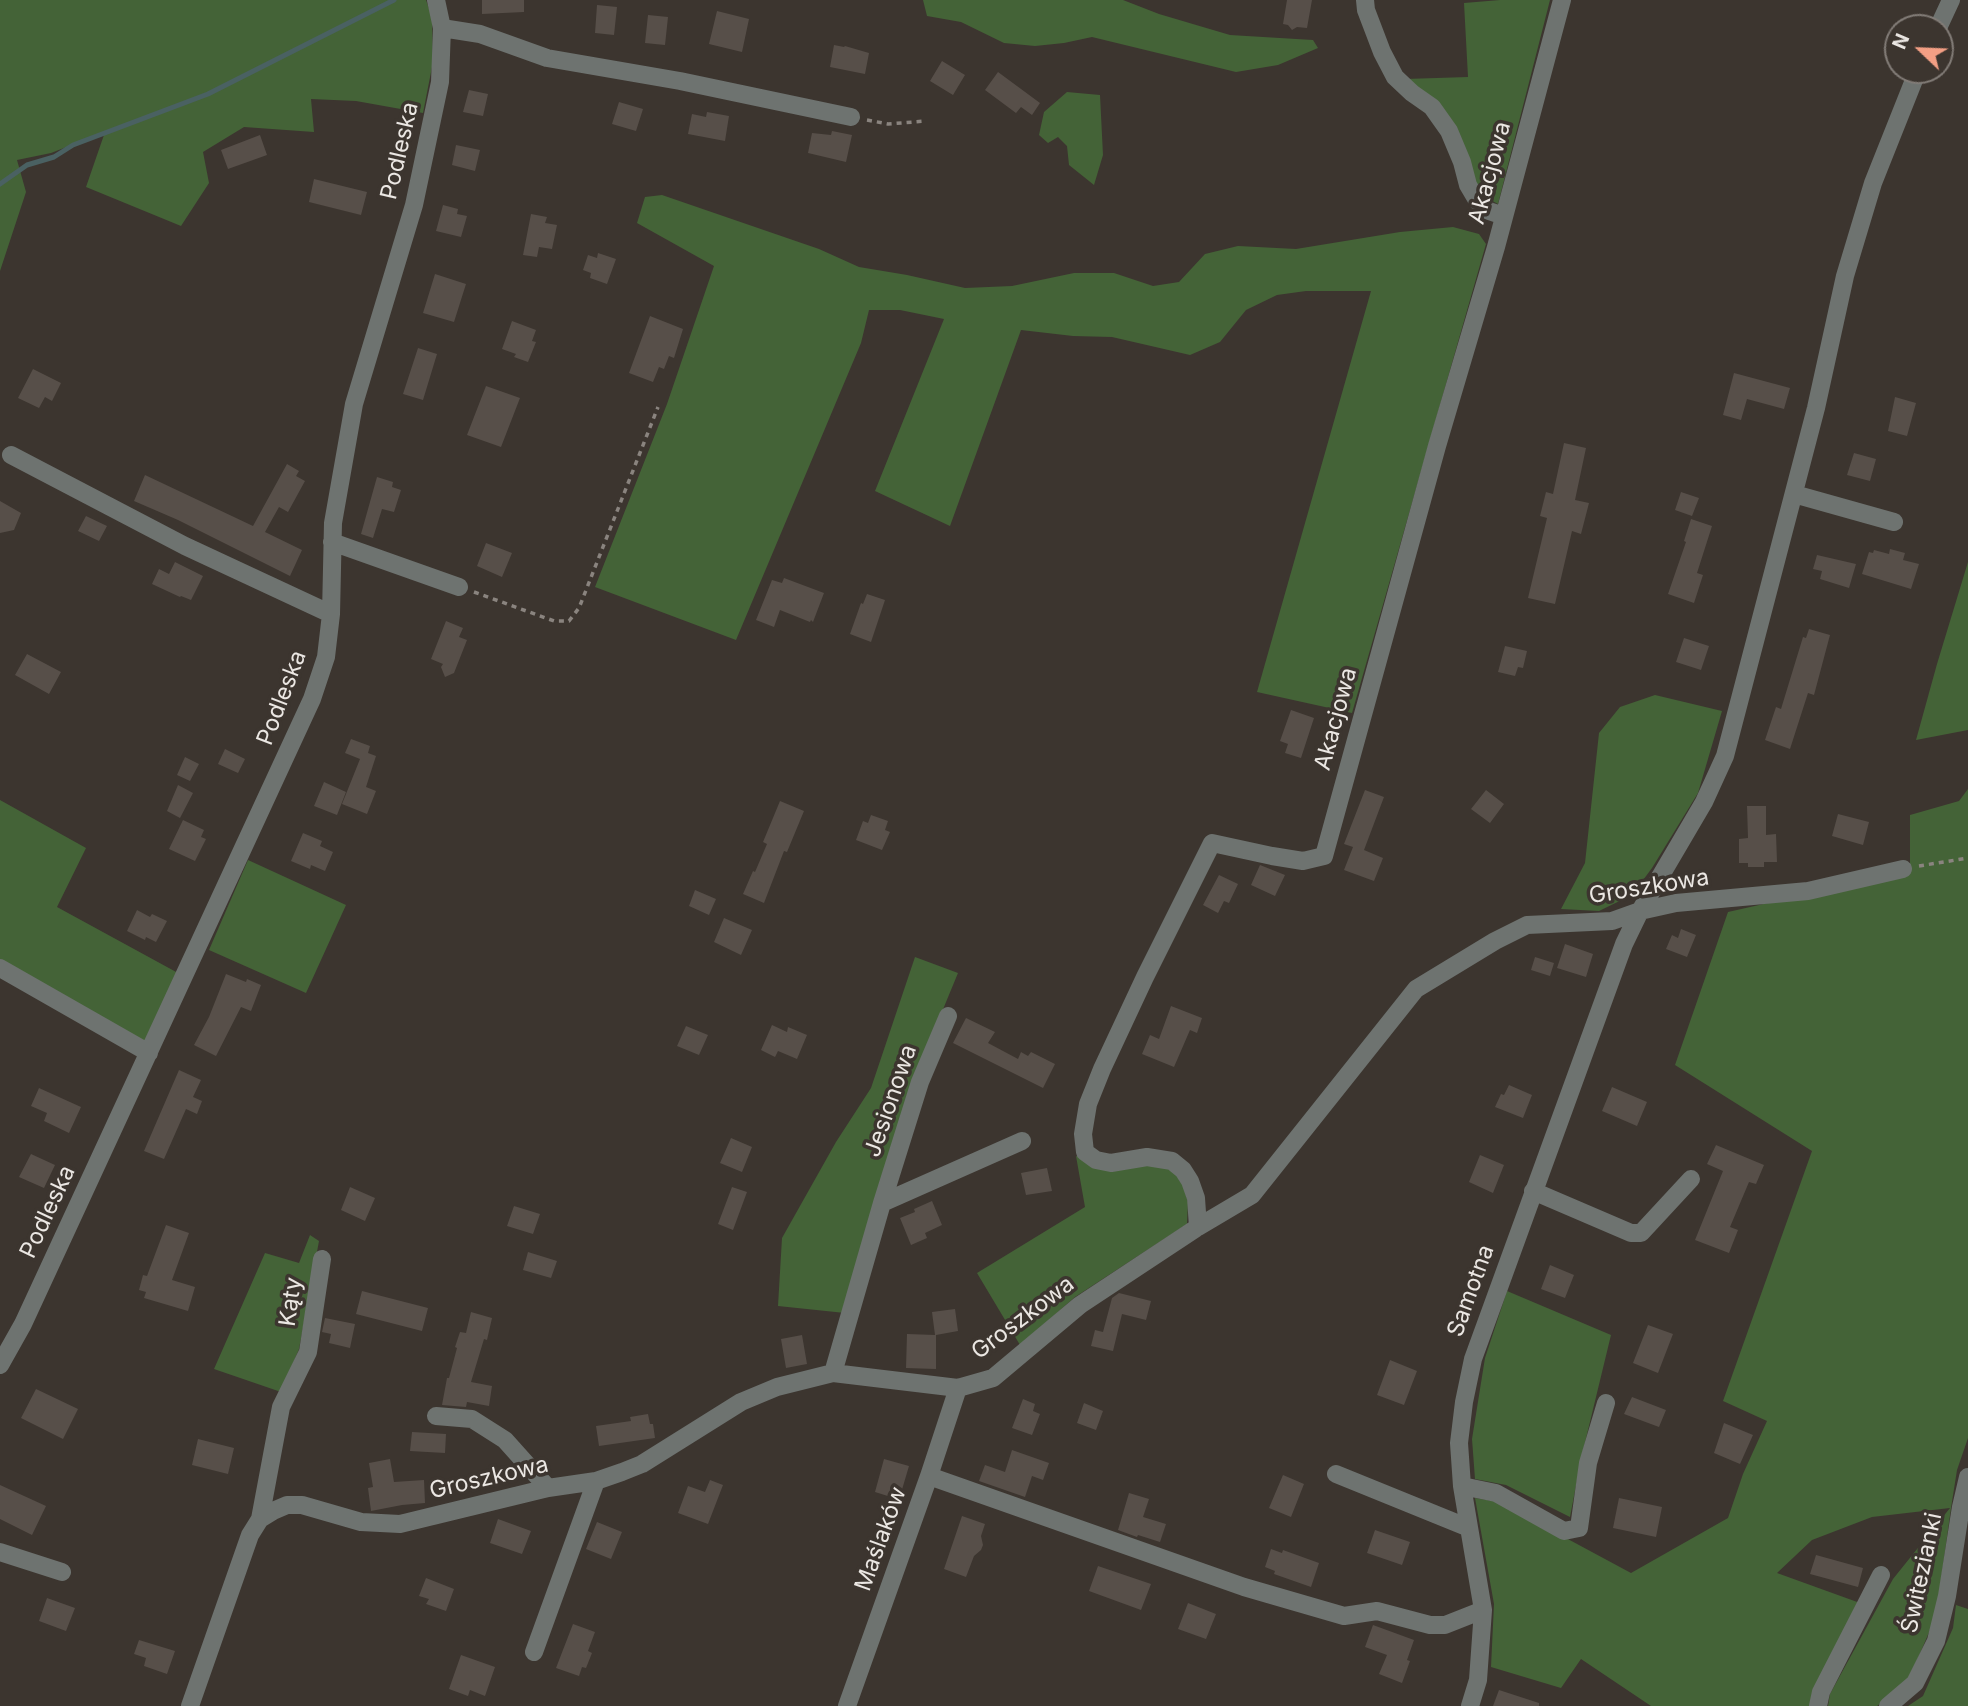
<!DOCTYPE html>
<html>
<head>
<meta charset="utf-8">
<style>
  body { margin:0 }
  #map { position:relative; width:1968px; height:1706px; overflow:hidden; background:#3c352f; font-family:Inter,sans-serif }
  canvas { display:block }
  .north { position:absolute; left:1884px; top:14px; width:70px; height:70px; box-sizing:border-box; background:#3c352f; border:2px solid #827c77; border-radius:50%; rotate:293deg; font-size:19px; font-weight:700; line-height:28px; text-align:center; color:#ebe7e3 }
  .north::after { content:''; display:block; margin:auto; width:24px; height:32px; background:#f39f84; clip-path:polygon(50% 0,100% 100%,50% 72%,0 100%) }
</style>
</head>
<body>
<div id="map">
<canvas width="1968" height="1706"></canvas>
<div class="north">N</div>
</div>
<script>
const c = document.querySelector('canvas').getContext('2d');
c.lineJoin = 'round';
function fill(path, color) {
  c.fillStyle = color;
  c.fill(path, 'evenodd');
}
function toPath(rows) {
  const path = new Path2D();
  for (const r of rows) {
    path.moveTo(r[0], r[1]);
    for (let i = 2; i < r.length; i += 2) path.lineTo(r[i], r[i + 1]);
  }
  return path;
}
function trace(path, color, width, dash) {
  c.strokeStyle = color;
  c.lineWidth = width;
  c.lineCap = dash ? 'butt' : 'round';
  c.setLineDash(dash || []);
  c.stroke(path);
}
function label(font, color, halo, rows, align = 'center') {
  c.font = font + ' Inter,sans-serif';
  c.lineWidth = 7;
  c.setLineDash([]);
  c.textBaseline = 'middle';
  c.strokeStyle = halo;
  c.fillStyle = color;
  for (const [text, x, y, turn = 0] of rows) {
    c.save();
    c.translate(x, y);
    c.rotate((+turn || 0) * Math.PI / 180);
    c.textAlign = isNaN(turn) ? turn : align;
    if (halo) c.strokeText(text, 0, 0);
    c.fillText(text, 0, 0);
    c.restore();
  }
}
fill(toPath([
  [0,0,426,0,432,17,433,62,423,113,356,101,311,99,314,132,244,127,203,152,209,183,181,226,86,187,105,132,51,153,17,160,26,192,0,271],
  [923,0,1123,0,1159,14,1230,35,1313,40,1318,48,1278,65,1236,72,1092,37,1064,43,1035,46,1004,43,961,22,927,16],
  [1500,0,1550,0,1498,204,1485,197,1405,79,1468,77,1464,3],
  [1067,92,1100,95,1103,155,1094,185,1069,165,1067,146,1058,137,1048,143,1039,135,1044,112],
  [662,195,819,249,859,267,907,275,965,288,1012,286,1074,273,1114,273,1153,286,1179,282,1205,254,1238,246,1296,249,1400,232,1453,227,1479,234,1486,244,1352,713,1257,692,1371,291,1306,291,1277,295,1246,310,1220,342,1190,355,1112,337,1073,336,1021,330,950,526,875,491,944,319,900,310,869,310,861,343,736,640,595,587,667,404,714,266,637,223,645,197],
  [1968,562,1968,730,1916,740,1937,664],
  [1655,695,1722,711,1698,793,1652,868,1632,895,1599,911,1561,909,1585,863,1599,733,1620,707],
  [1968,789,1968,1438,1957,1470,1951,1508,1936,1616,1906,1686,1877,1706,1828,1706,1830,1694,1893,1579,1950,1508,1872,1517,1812,1540,1777,1573,1860,1603,1810,1706,1651,1706,1581,1659,1561,1688,1491,1667,1494,1604,1475,1498,1499,1502,1631,1573,1728,1518,1743,1474,1767,1421,1723,1401,1812,1151,1675,1065,1728,912,1910,871,1910,815,1959,801],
  [0,800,86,848,57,907,178,973,144,1042,0,959],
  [248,860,346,905,306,993,209,950],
  [915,957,958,973,913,1082,845,1313,778,1306,782,1238,836,1142,871,1088],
  [1076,1156,1100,1167,1155,1164,1170,1166,1183,1185,1188,1202,1187,1224,1075,1297,1020,1345,977,1273,1085,1207],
  [310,1235,319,1241,299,1349,281,1392,214,1369,265,1253,299,1263],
  [1507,1291,1611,1335,1581,1459,1570,1517,1506,1485,1475,1479,1472,1439,1485,1358],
  [1956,1605,1968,1609,1968,1706,1908,1706,1923,1696,1953,1628]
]), '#446337');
trace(toPath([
  [0,184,27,165,54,157,73,145,208,94,394,0]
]), '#4a6162', 5);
fill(toPath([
  [482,0,524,0,524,12,482,14],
  [1287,0,1312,0,1307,28,1297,27,1292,30,1288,25,1283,24],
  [597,5,617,7,614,35,595,33],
  [717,11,749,19,742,52,709,44],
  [648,15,668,17,665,45,645,43],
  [834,45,844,47,845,46,869,53,865,74,830,67],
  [942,61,965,75,953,95,930,81],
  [998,72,1040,103,1032,115,1021,107,1016,113,985,90],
  [469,90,488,94,483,116,463,112],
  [619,102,643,109,636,131,612,124],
  [707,112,729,116,725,141,688,134,692,114,706,117],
  [832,131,852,135,846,162,808,153,812,133,831,135],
  [260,135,267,155,228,169,221,150],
  [456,145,480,150,475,171,452,165],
  [314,179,367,192,361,215,309,202],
  [443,205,458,209,457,214,467,216,461,237,436,231],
  [531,214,547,217,545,223,557,225,552,249,539,247,537,257,523,255],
  [598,253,616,259,607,284,590,278,591,273,583,270,588,255,597,258],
  [435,274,466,284,454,322,423,313],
  [650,316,683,329,674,358,669,356,664,369,659,367,653,382,629,373],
  [512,321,536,330,532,341,536,342,528,362,514,357,516,354,502,349],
  [418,348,437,354,423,400,403,394],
  [33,369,61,383,52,401,45,397,39,408,18,398],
  [1734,373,1790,388,1784,409,1747,399,1741,420,1723,415],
  [486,386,520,398,501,447,467,435],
  [1895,397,1916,403,1907,436,1888,431],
  [1564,443,1586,448,1575,500,1589,503,1581,534,1572,531,1555,604,1528,598,1547,518,1540,516,1546,492,1553,494],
  [1854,453,1876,459,1870,481,1847,475],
  [287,464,299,471,296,476,305,481,288,512,279,507,265,532,302,550,290,576,178,520,134,501,145,475,253,526],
  [377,477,393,482,392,487,401,490,394,512,382,509,373,538,361,534],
  [1681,492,1699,498,1692,516,1675,510],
  [0,501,21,513,14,530,0,533],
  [86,516,107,526,99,541,78,531],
  [1691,519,1712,526,1697,573,1703,575,1694,603,1668,594,1686,542,1684,541],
  [486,543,512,553,502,577,477,566],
  [1890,549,1905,553,1903,560,1919,564,1911,589,1862,574,1869,552,1873,553,1874,550,1889,554],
  [1817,555,1856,564,1849,588,1820,579,1822,571,1813,569],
  [175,562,203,576,191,600,181,596,180,597,152,584,159,569,169,574],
  [784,578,824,593,813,622,811,620,810,622,780,610,774,627,756,620,772,580,782,583],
  [867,594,885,600,871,642,850,634,861,603,863,604],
  [446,621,463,628,459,637,467,640,454,673,445,677,441,667,443,664,431,659],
  [1809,629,1830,635,1814,695,1808,693,1790,749,1765,740,1776,707,1781,709,1803,637,1806,638],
  [1684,638,1709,646,1701,670,1676,662],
  [1505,646,1527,651,1523,668,1518,667,1515,676,1498,672],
  [27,654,61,672,49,694,15,675],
  [1291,710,1314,718,1301,758,1285,753,1288,744,1280,741],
  [351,739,370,746,368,753,376,756,366,787,376,791,367,814,342,804,360,759,345,753],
  [225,749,245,759,238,773,218,764],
  [185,757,199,764,190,781,177,775],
  [324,782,346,792,337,815,314,806],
  [178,785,193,793,180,818,167,811],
  [1365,790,1384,797,1364,850,1383,858,1374,881,1344,870,1353,847,1344,844],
  [1486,790,1504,804,1490,823,1471,809],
  [780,801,804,811,787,852,784,851,764,903,743,894,753,871,755,872,767,844,763,842],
  [1747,806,1766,806,1766,835,1776,834,1777,862,1764,862,1764,867,1748,867,1748,863,1739,863,1739,839,1748,838],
  [1838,814,1869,822,1863,845,1832,836],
  [871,815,888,821,885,830,890,832,882,850,856,840,863,821,868,823],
  [183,820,204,830,201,837,206,839,195,861,169,849],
  [303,833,322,841,320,846,333,852,325,871,311,865,310,869,291,861],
  [1260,865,1285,875,1275,896,1251,885],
  [1219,875,1238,884,1229,903,1224,901,1218,913,1203,905],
  [695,890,716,899,709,915,689,906],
  [137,910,150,917,152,914,167,921,156,942,146,937,145,940,127,931],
  [724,918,752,930,741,955,714,942],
  [1681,929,1696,935,1687,957,1666,949,1672,935,1678,938],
  [1565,944,1593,954,1586,977,1557,968],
  [1535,957,1554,963,1550,976,1531,970],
  [226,974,246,982,247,979,261,985,251,1011,241,1007,216,1056,194,1045,209,1017],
  [1171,1006,1202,1018,1197,1033,1190,1030,1174,1067,1142,1054,1150,1035,1159,1039],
  [966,1018,995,1032,988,1043,1018,1059,1021,1052,1028,1056,1031,1052,1055,1064,1043,1088,953,1043],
  [772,1025,787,1032,788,1027,807,1035,797,1059,778,1051,775,1057,761,1050],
  [686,1026,708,1035,699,1055,677,1046],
  [179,1070,201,1080,193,1097,202,1101,197,1114,186,1109,164,1159,144,1151],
  [1509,1085,1532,1095,1523,1118,1495,1107,1501,1094,1504,1095],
  [1612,1087,1647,1102,1637,1126,1602,1111],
  [39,1088,81,1107,69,1133,44,1121,47,1113,31,1106],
  [731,1138,752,1147,742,1172,720,1163],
  [1716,1145,1764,1165,1756,1184,1749,1182,1730,1227,1738,1230,1729,1253,1695,1240,1723,1171,1707,1164],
  [31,1154,55,1165,44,1188,19,1177],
  [1480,1155,1504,1165,1493,1193,1469,1182],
  [1047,1168,1052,1191,1026,1195,1021,1173],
  [350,1187,375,1198,365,1221,341,1210],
  [732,1187,747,1192,733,1230,718,1224],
  [932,1201,942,1225,925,1233,927,1238,911,1245,900,1218,915,1212,914,1209],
  [514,1206,540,1214,533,1234,507,1226],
  [166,1225,189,1233,172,1280,195,1287,188,1311,144,1298,146,1292,139,1290,143,1275,147,1276],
  [528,1252,557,1261,551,1278,523,1270],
  [1550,1265,1574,1275,1565,1298,1541,1289],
  [362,1291,428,1308,422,1331,356,1314],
  [1119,1293,1151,1301,1146,1320,1122,1314,1113,1351,1091,1346,1095,1330,1103,1332,1112,1298],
  [955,1309,958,1331,936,1335,936,1369,906,1368,907,1334,935,1335,932,1312],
  [471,1312,492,1318,487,1340,484,1339,471,1382,492,1386,489,1406,467,1402,466,1407,442,1405,447,1378,449,1378,457,1348,455,1347,460,1332,466,1333],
  [325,1318,355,1324,350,1348,329,1343,331,1334,322,1332],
  [1648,1325,1673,1334,1658,1373,1633,1363],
  [802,1335,807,1364,786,1368,781,1339],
  [1390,1360,1417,1371,1404,1405,1377,1395],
  [36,1389,78,1409,63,1439,21,1418],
  [1632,1397,1666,1410,1659,1427,1624,1414],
  [1023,1399,1035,1404,1033,1411,1040,1414,1032,1435,1012,1428],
  [1084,1403,1103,1411,1096,1430,1077,1423],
  [648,1414,650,1424,653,1424,655,1438,599,1446,596,1426,631,1421,630,1417],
  [1724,1423,1753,1435,1740,1464,1714,1453],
  [412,1432,446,1434,445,1453,410,1451],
  [198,1439,234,1448,228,1474,192,1465],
  [1012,1450,1049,1463,1043,1480,1032,1476,1025,1497,979,1481,985,1465,1005,1472],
  [390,1459,394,1482,424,1480,425,1503,402,1505,371,1511,368,1488,373,1487,369,1463],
  [884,1459,909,1466,901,1493,892,1490,891,1497,875,1492],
  [1283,1475,1304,1484,1291,1517,1269,1508],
  [710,1480,723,1485,708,1524,678,1513,688,1486,705,1492],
  [0,1485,46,1506,32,1535,0,1519],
  [1129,1493,1149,1499,1143,1517,1166,1524,1160,1542,1138,1535,1137,1537,1118,1530],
  [1619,1498,1662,1507,1656,1537,1613,1528],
  [962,1516,985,1524,981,1536,983,1545,981,1550,974,1556,966,1577,944,1569],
  [498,1519,531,1531,522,1554,490,1543],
  [597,1522,622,1532,611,1559,586,1549],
  [1375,1530,1410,1542,1402,1565,1367,1553],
  [1271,1549,1282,1553,1283,1550,1319,1563,1311,1587,1274,1574,1275,1571,1265,1567],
  [1816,1555,1863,1568,1858,1587,1810,1574],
  [1098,1566,1151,1584,1141,1610,1089,1591],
  [426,1578,454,1589,446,1611,426,1604,429,1599,419,1596],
  [47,1598,75,1608,66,1631,39,1621],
  [1188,1603,1216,1614,1206,1639,1178,1629],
  [573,1624,595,1632,588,1651,592,1653,586,1668,582,1667,579,1676,556,1668],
  [1373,1625,1414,1640,1407,1660,1410,1661,1402,1683,1379,1674,1387,1655,1365,1647],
  [139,1640,175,1651,167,1674,144,1666,146,1658,134,1654],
  [461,1655,495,1667,485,1696,470,1690,468,1696,449,1689],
  [1499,1690,1539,1703,1539,1706,1493,1706]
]), '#574f49');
trace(toPath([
  [867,120,888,124,926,121],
  [474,592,554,621,569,621,579,608,658,407],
  [1919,866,1968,858]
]), '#8a847f', 3.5, [5, 5]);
trace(toPath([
  [1365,0,1366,10,1382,52,1395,77,1412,93,1432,107,1449,131,1462,162,1468,185,1478,202,1489,211,1504,216],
  [442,28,480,34,547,58,680,81,851,117],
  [1938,28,1951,0],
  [11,455,185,546,331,614],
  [1794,494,1894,522],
  [332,542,459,587],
  [0,968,149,1053],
  [1533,1191,1631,1233,1641,1233,1691,1179],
  [882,1203,1022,1141],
  [1198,1227,1196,1198,1190,1181,1183,1170,1172,1161,1147,1157,1111,1163,1096,1160,1085,1152,1083,1134,1088,1104,1102,1069,1145,977,1212,843,1272,856,1303,861,1324,856,1437,446,1496,247,1562,0],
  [0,1365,23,1324,312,699,326,657,331,614,333,523,354,404,414,205,440,82,442,28,436,0],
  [833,1373,882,1203,920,1082,948,1016],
  [436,1416,472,1419,505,1440,548,1488],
  [1336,1474,1469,1528],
  [929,1476,1244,1587,1344,1616,1377,1611,1430,1625,1445,1625,1483,1610],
  [1462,1486,1496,1493,1564,1531,1579,1528,1588,1463,1606,1403],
  [260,1519,281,1407,308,1352,322,1259],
  [0,1552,62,1572],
  [534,1652,596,1481],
  [190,1706,250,1535,260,1519,273,1511,287,1505,302,1505,361,1522,400,1524,548,1488,596,1481,622,1472,642,1464,741,1402,777,1387,833,1373,958,1388,993,1378,1080,1305,1198,1227,1252,1195,1416,989,1495,941,1527,925,1612,921,1640,911,1676,903,1808,891,1903,869],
  [847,1706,929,1476,958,1388],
  [1470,1706,1478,1680,1483,1610,1462,1486,1459,1443,1464,1402,1473,1359,1624,944,1640,911,1704,802,1725,756,1816,408,1845,276,1873,183,1918,70],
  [1818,1706,1821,1692,1881,1575],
  [1888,1706,1915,1683,1936,1641,1947,1596,1961,1507,1968,1477]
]), '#6e7370', 18);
label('23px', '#ebe7e3', '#3c352f', [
  ["Podleska",400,151,-77],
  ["Akacjowa",1490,173,-75],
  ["Podleska",282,698,-69],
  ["Akacjowa",1336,719,-75],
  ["Groszkowa",1649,887,-9],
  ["Jesionowa",891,1101,-71],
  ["Podleska",48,1212,-65],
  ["Samotna",1471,1291,-70],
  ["Kąty",291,1302,-82],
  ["Groszkowa",1023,1318,-37],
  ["Groszkowa",489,1478,-13],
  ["Maślaków",881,1539,-70],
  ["Świtezianki",1922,1573,-78]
]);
</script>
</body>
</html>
